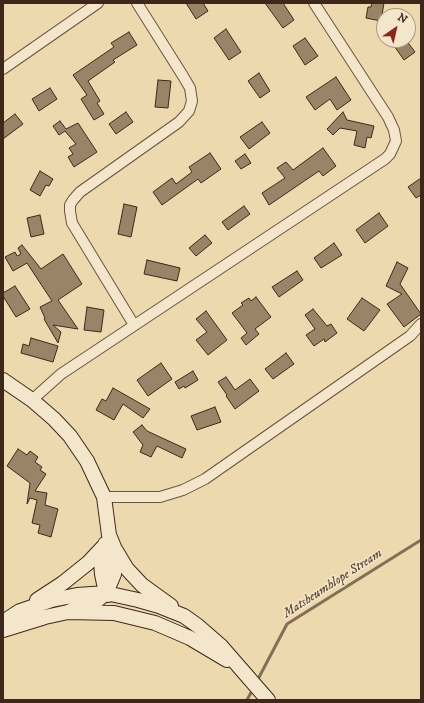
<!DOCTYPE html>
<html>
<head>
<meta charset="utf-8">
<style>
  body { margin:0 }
  #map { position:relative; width:424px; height:703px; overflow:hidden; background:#edd9ae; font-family:"IM FELL DW Pica",serif }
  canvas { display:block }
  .frame { position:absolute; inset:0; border:4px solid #3f281b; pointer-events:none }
  .north { position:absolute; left:376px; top:8px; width:40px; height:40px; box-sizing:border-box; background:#f3e6ca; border:1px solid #ab9a84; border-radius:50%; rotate:34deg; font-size:11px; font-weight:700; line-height:16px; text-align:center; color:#3f281b }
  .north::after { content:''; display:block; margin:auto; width:14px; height:18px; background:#8f2418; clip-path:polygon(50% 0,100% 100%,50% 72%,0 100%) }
</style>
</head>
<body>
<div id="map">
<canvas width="424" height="703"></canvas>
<div class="frame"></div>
<div class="north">N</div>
</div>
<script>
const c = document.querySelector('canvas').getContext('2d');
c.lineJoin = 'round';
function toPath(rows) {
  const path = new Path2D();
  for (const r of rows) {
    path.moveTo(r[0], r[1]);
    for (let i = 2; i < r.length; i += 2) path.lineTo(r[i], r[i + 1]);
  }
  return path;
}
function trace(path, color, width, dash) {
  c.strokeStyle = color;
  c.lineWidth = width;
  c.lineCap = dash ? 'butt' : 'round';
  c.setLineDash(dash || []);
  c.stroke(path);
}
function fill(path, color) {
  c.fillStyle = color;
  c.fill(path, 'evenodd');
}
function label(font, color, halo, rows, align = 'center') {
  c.font = font + ' "IM FELL DW Pica",serif';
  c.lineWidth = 3;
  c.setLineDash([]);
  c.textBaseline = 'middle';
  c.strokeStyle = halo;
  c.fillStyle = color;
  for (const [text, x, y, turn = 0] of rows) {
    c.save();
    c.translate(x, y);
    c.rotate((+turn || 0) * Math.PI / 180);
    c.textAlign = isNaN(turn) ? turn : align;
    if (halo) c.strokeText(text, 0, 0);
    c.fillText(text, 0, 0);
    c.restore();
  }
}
trace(toPath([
  [257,681,287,624,421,540],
  [247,700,253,689]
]), '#846e55', 3);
const building = toPath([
  [186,3,203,3,208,11,196,19,186,3],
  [265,3,283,3,294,20,283,28,265,3],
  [372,3,384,3,381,21,366,18,368,7,371,7,372,3],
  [226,29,241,52,229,60,214,38,226,29],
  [129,32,137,45,113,60,115,62,88,81,100,101,97,103,104,114,94,120,81,99,87,95,73,75,114,47,111,43,129,32],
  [305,38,318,56,305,65,293,46,305,38],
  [390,40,406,40,415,52,404,60,390,40],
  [259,73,270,91,260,98,248,81,259,73],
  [336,77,351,100,337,110,330,99,315,110,306,97,336,77],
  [158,80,171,81,168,108,155,107,158,80],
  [50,88,57,99,39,111,32,99,50,88],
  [126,112,133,122,116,134,109,124,126,112],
  [343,112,347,120,374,126,371,138,367,137,365,148,354,145,357,131,340,128,333,135,327,129,343,112],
  [15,114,23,124,3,139,3,123,15,114],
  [60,121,66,129,78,123,97,152,74,167,68,157,73,154,69,148,76,144,65,131,59,135,53,126,60,121],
  [262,122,270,133,249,149,240,137,262,122],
  [323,148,336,166,323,176,319,171,269,205,262,193,285,178,277,168,286,162,293,170,323,148],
  [210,153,221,169,201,183,198,179,162,205,153,192,172,178,176,184,192,172,189,167,210,153],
  [245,154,251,163,241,169,235,161,245,154],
  [40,171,53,179,49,186,46,185,40,196,30,190,40,171],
  [421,178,421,195,416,198,408,187,421,178],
  [124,204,137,207,131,237,118,234,124,204],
  [244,206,250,214,228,230,222,222,244,206],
  [379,213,388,226,365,243,356,230,379,213],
  [40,215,44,234,31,237,27,218,40,215],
  [205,235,212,243,196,256,189,248,205,235],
  [334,243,342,255,321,268,314,258,334,243],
  [22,245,41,269,63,254,82,284,58,300,78,329,53,325,61,332,58,343,44,319,45,318,40,307,52,301,27,263,13,271,5,257,15,252,17,256,21,254,18,248,22,245],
  [147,260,180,268,177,281,144,274,147,260],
  [397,262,408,268,400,284,421,314,404,327,387,304,402,294,386,286,397,262],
  [297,271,303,280,279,297,272,287,297,271],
  [15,286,30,309,16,317,3,296,3,293,15,286],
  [256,297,271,317,255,329,259,334,246,345,241,338,247,333,232,313,243,305,241,303,249,298,251,301,256,297],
  [362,298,380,310,364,331,347,319,362,298],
  [87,307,104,310,101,332,84,330,87,307],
  [313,309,327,326,331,324,337,333,325,342,324,339,314,346,306,335,315,329,305,315,313,309],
  [206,311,227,340,208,355,196,340,207,332,196,319,206,311],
  [31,338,58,346,53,362,21,353,23,344,29,346,31,338],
  [286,353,294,364,273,379,265,369,286,353],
  [161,363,172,379,148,396,137,380,161,363],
  [193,371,198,380,185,388,184,386,179,389,175,382,193,371],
  [226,377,235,390,250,379,259,391,235,409,226,396,227,395,218,382,226,377],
  [113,388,150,409,143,418,123,404,114,420,96,410,102,399,106,401,113,388],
  [215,407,221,422,197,430,191,416,215,407],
  [142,425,147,431,186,449,182,458,157,446,151,457,140,452,143,445,133,432,142,425],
  [18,449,27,455,30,451,38,457,35,462,42,467,40,470,46,474,35,491,47,493,45,505,58,509,51,537,38,533,40,525,32,523,37,500,30,498,27,504,30,483,7,466,18,449]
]);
fill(building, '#998467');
trace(building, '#3f281b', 1);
const street = toPath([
  [3,69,98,3],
  [134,325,72,223,70,211,70,205,73,200,80,192,179,122,189,111,192,101,190,88,183,76,137,3],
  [32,400,61,374,385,159,390,154,396,141,394,130,388,117,314,3],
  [104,497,160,497,183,490,205,479,410,336,421,324]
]);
const secondary = toPath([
  [3,380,32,400,54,419,70,436,87,461,104,497,109,535,114,547,114,574,106,593,99,599,68,612],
  [105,544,101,562,102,574,106,593,108,595],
  [115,549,127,569,142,585,171,606],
  [37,600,63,583,88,563,104,546],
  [3,622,20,611,52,600,77,595,106,593,138,600,159,606,184,616,198,626,221,646,268,700],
  [3,630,45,617,68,612,114,613,155,623,190,638,227,660]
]);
trace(street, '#6a5440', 12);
trace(secondary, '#3f281b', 16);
trace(street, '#f3e6ca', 10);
trace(secondary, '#f3e6ca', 14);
label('italic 13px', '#624b38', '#f3e6ca', [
  ["Matsheumhlope Stream",333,584,-33]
]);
</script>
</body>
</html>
